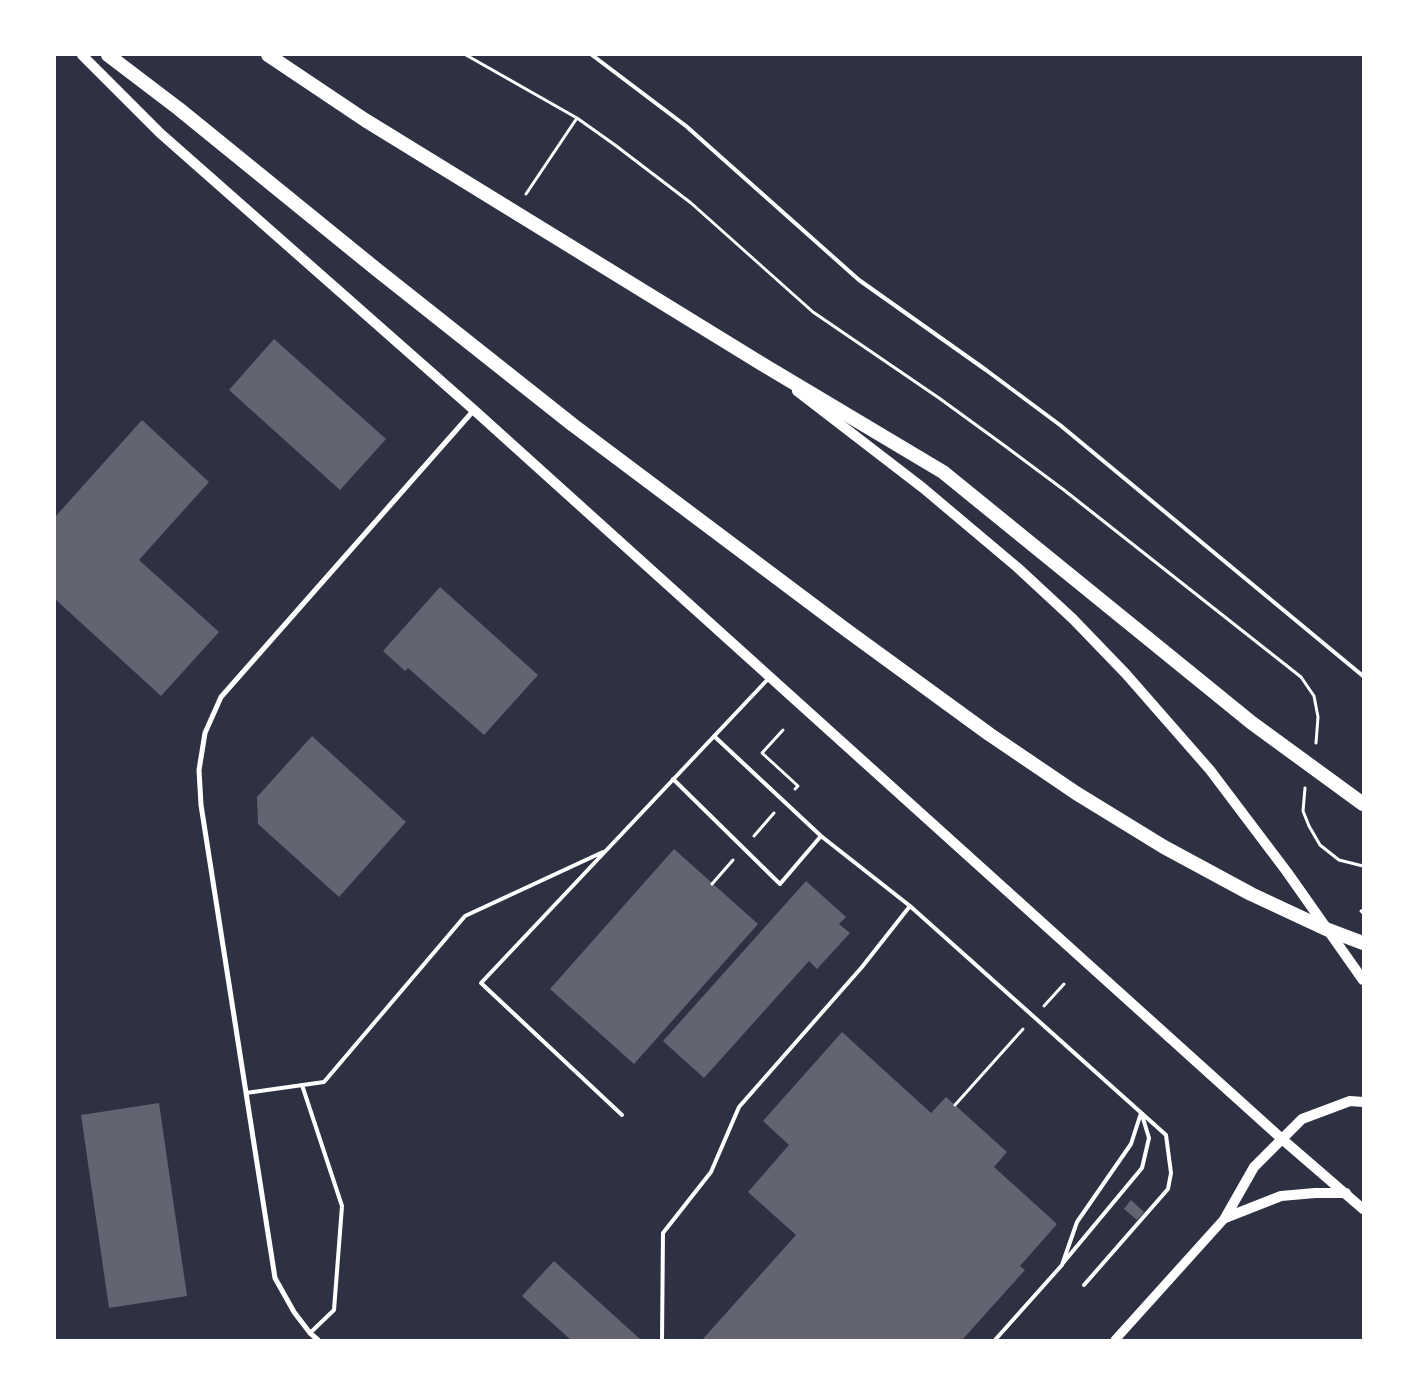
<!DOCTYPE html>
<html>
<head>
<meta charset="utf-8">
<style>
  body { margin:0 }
  #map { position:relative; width:1418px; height:1395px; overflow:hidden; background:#2d3142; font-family:Overpass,sans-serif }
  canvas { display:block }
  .frame { position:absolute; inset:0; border:56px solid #fff; pointer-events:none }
</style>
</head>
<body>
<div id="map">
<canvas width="1418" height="1395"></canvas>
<div class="frame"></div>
</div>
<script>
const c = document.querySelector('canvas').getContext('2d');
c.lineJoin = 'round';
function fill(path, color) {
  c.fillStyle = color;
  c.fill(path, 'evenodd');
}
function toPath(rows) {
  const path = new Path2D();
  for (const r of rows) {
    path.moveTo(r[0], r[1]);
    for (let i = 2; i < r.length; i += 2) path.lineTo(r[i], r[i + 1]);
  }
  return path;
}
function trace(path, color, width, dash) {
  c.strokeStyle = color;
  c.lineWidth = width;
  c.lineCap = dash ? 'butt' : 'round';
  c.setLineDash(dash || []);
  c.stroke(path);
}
fill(toPath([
  [274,339,386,439,340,490,229,390],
  [142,420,209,482,139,560,219,632,161,696,55,599,55,517],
  [440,587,538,675,484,735,408,668,405,671,383,651],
  [312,736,406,822,339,897,258,824,257,797],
  [674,849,758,924,634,1064,550,989],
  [806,881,846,917,839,924,850,933,817,969,809,961,704,1078,663,1041],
  [842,1032,931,1113,946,1097,1007,1152,994,1167,1057,1224,1020,1266,1025,1270,962,1340,702,1340,796,1235,748,1192,789,1145,763,1121],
  [159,1103,187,1296,109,1308,81,1115],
  [1131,1200,1144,1212,1137,1220,1124,1209],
  [554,1261,641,1340,571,1340,522,1296]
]), '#626471');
trace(toPath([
  [466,55,577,118,615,145,691,203,813,312,939,398,1005,446,1064,490,1301,677,1314,696,1318,717,1316,743],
  [526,194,577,118],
  [783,730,762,753,798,786,795,789],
  [1305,788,1303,811,1309,826,1320,845,1339,860,1363,866],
  [754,836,774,813],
  [712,884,733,860],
  [1363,910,1361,911,1363,913],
  [1044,1006,1064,984],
  [955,1105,1023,1029]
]), '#fff', 3);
trace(toPath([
  [592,55,686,126,859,280,986,370,1060,425,1363,676],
  [714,736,821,836,910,906],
  [673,779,780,884,821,836],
  [302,1085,342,1206,334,1310,310,1333],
  [246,1093,324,1082,465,916,603,852],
  [622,1115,481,983,769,678],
  [1063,1263,1142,1168,1149,1138,1142,1115],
  [662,1340,663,1233,711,1172,739,1107,862,967,910,906,1166,1135,1171,1173,1168,1189,1084,1285],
  [995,1340,1062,1265,1077,1222,1131,1144,1141,1113]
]), '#fff', 4);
trace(toPath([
  [318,1340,310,1333,294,1312,275,1278,201,805,199,770,205,733,221,697,474,410]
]), '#fff', 5);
trace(toPath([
  [1115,1340,1225,1218]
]), '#fff', 9);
trace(toPath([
  [82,55,160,133,474,410,1282,1139,1363,1209],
  [797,391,923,488,1018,568,1073,619,1126,674,1210,770,1287,872,1363,980],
  [1225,1218,1254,1167,1302,1119,1350,1101,1363,1102],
  [1225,1218,1281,1196,1315,1193,1346,1193]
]), '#fff', 10);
trace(toPath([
  [108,55,179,109,376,269,573,425,845,629,989,734,1076,793,1164,847,1251,894,1326,929,1363,943],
  [268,55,365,120,762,364,943,472,1252,723,1363,804]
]), '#fff', 14);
</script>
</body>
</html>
